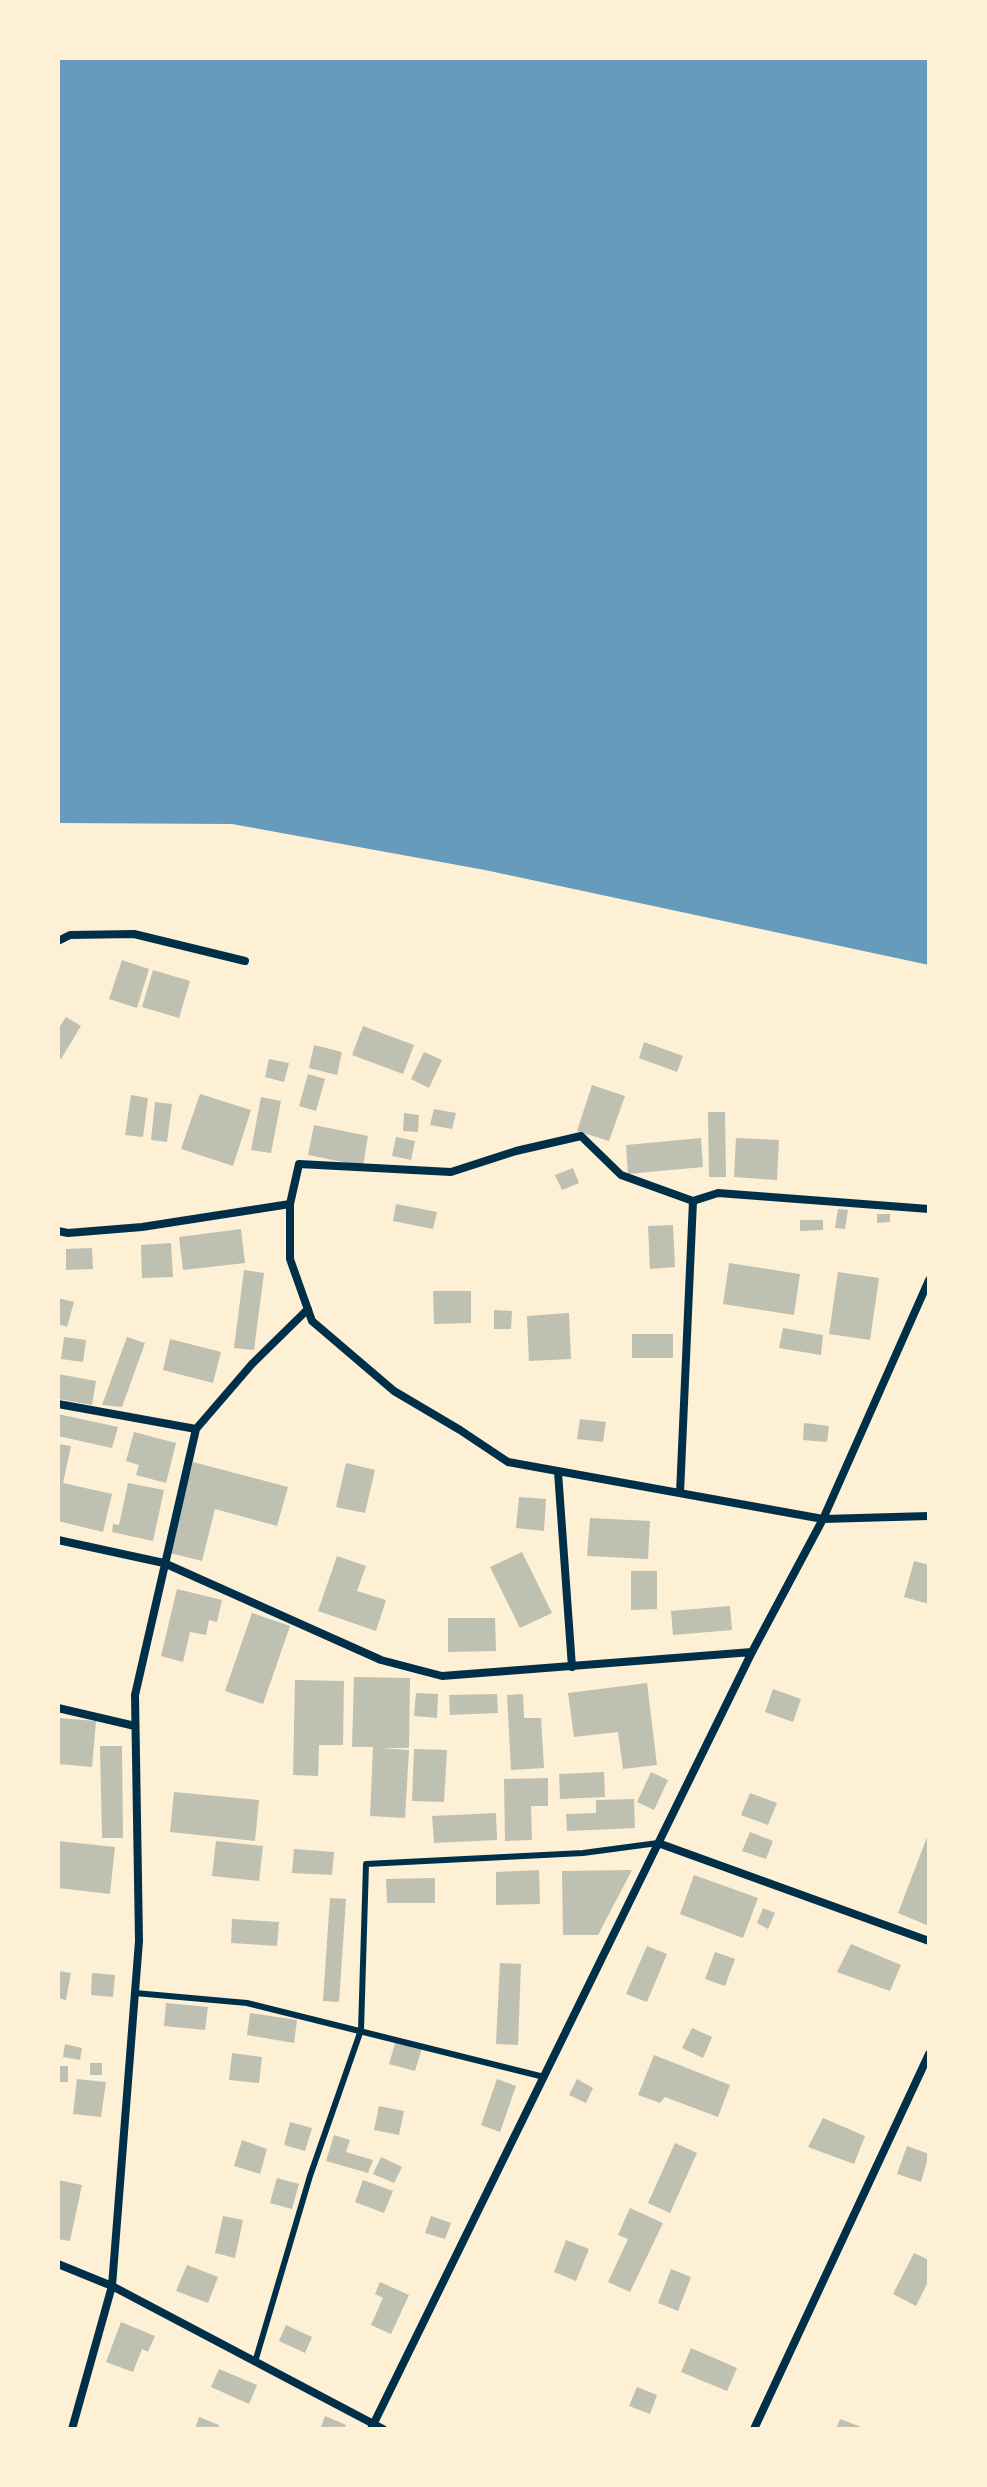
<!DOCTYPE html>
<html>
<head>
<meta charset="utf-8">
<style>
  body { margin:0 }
  #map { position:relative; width:987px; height:2487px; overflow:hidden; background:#fdf0d5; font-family:Mulish,sans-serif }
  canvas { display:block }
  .frame { position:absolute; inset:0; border:60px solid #fdf0d5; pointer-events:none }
</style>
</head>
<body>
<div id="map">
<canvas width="987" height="2487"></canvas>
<div class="frame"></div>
</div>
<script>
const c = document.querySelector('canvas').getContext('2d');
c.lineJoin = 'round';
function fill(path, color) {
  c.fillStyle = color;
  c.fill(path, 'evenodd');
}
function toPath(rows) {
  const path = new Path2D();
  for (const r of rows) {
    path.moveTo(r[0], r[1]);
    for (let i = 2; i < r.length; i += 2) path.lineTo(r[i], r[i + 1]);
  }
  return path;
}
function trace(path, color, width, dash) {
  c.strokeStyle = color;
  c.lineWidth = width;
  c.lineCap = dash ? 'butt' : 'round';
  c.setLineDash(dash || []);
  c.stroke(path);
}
fill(toPath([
  [58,58,929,58,929,965,485,870,232,824,58,823]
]), '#669bbc');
fill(toPath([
  [122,960,149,969,137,1008,109,999],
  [153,970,190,981,179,1018,142,1007],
  [66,1017,81,1026,61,1059,58,1058,58,1029],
  [363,1026,414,1045,403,1074,352,1055],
  [644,1042,683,1056,677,1072,639,1058],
  [314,1045,342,1052,337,1075,309,1068],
  [424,1052,442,1060,429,1088,411,1079],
  [269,1059,289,1063,284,1082,265,1077],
  [308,1074,325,1079,316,1111,299,1106],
  [592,1085,625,1096,609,1141,577,1131],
  [200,1094,251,1110,233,1166,181,1149],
  [131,1095,148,1098,143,1137,125,1135],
  [261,1097,281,1101,271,1153,251,1150],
  [155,1102,172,1104,167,1142,151,1140],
  [434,1109,456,1113,452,1129,430,1125],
  [708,1112,725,1112,726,1177,709,1177],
  [404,1113,419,1115,418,1132,403,1131],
  [314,1125,368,1136,363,1166,308,1155],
  [396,1137,415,1141,411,1160,392,1156],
  [701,1138,703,1167,628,1174,626,1145],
  [736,1138,779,1140,777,1180,734,1177],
  [573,1168,579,1183,562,1190,555,1175],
  [396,1204,437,1212,433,1229,393,1221],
  [838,1209,848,1210,845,1229,835,1228],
  [877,1214,890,1214,890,1222,877,1223],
  [800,1220,823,1220,823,1230,800,1231],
  [673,1225,675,1267,650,1269,648,1226],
  [241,1229,245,1263,183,1270,179,1237],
  [171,1243,173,1277,142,1278,141,1245],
  [92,1248,93,1269,66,1270,66,1249],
  [729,1263,800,1274,794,1315,723,1304],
  [244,1270,264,1273,254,1350,234,1348],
  [838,1272,879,1278,870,1340,829,1334],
  [433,1291,471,1291,471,1323,434,1324],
  [58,1298,74,1302,67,1327,58,1324],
  [494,1310,512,1311,511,1329,494,1329],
  [569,1313,571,1359,529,1361,527,1316],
  [783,1328,823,1335,821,1355,779,1348],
  [632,1334,673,1334,673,1358,632,1358],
  [64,1337,86,1340,83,1362,61,1359],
  [127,1337,145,1343,122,1407,102,1405],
  [170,1339,221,1352,213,1383,163,1370],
  [58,1374,96,1381,92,1405,58,1399],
  [58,1414,118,1427,112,1448,58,1436],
  [580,1419,606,1422,603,1442,577,1439],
  [804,1423,829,1426,827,1442,803,1440],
  [134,1432,176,1443,166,1483,136,1475,139,1465,126,1461],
  [58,1444,71,1446,63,1483,112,1494,103,1532,58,1521],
  [193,1462,288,1487,277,1526,215,1509,202,1561,170,1553],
  [346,1463,375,1470,365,1513,336,1507],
  [128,1483,164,1490,153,1541,112,1532,113,1524,119,1525],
  [519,1497,546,1499,544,1531,516,1528],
  [590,1518,650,1521,648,1559,587,1556],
  [522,1552,552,1613,520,1628,490,1567],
  [337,1556,366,1566,357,1591,386,1600,376,1631,318,1611],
  [914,1561,929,1565,929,1604,904,1597],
  [631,1571,657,1571,657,1609,631,1610],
  [177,1589,222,1600,217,1622,209,1620,206,1635,190,1632,183,1662,161,1656],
  [730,1606,732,1630,673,1635,671,1611],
  [252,1613,290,1626,263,1704,225,1691],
  [448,1618,495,1618,496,1651,448,1652],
  [354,1677,410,1678,409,1748,379,1748,409,1750,405,1818,370,1816,373,1747,352,1747],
  [295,1680,344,1681,343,1745,319,1745,318,1776,293,1775],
  [647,1683,657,1765,623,1769,618,1732,574,1737,568,1693],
  [773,1689,801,1699,793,1722,765,1712],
  [416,1693,438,1694,437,1718,414,1716],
  [497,1694,498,1713,450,1715,449,1695],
  [523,1694,524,1718,541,1718,544,1768,511,1770,507,1695],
  [58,1718,96,1721,92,1767,58,1764],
  [100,1746,122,1746,123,1838,102,1838],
  [414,1749,447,1750,444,1802,412,1801],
  [604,1772,605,1797,560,1799,559,1774],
  [651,1772,668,1780,654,1810,637,1802],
  [548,1778,548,1806,531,1806,532,1840,505,1841,504,1779],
  [174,1792,259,1800,255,1841,170,1832],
  [750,1793,777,1803,768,1825,741,1815],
  [634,1799,635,1828,567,1831,566,1814,596,1813,596,1800],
  [496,1813,497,1840,434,1843,432,1816],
  [750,1832,773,1841,766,1859,742,1851],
  [929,1832,929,1926,898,1913],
  [58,1841,115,1847,110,1894,58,1888],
  [216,1841,263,1846,259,1881,212,1876],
  [294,1849,334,1852,332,1875,292,1873],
  [539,1870,540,1904,496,1905,496,1872],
  [632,1870,598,1935,563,1935,562,1871],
  [694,1875,758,1898,743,1938,680,1914],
  [435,1878,435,1903,387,1903,386,1879],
  [330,1898,346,1899,339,2002,323,2001],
  [763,1908,775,1913,768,1929,757,1923],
  [232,1919,279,1922,277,1946,231,1943],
  [851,1944,901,1965,890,1991,837,1972],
  [647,1946,667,1954,647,2002,626,1994],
  [715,1952,735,1959,725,1986,705,1979],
  [500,1963,521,1964,518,2045,496,2044],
  [58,1971,71,1973,66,2000,58,1998],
  [92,1973,115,1975,113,1997,91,1995],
  [166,2003,208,2007,205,2030,164,2026],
  [250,2013,297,2020,294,2043,247,2035],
  [692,2028,712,2037,703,2058,682,2048],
  [396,2040,422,2048,415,2071,389,2064],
  [65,2044,82,2048,80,2060,63,2057],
  [232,2053,262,2057,259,2083,229,2080],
  [654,2055,730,2085,718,2117,665,2097,660,2103,638,2095],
  [90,2063,102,2063,102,2075,90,2075],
  [58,2066,68,2066,68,2082,58,2082],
  [77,2079,106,2082,101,2117,73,2114],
  [497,2079,516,2086,500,2132,481,2125],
  [577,2079,593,2088,586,2103,569,2095],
  [379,2106,404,2111,399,2135,374,2130],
  [823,2118,865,2136,854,2164,808,2147],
  [290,2122,312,2128,305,2151,284,2145],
  [334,2135,350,2140,346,2152,373,2160,368,2173,326,2161],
  [242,2140,267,2149,260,2174,234,2166],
  [675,2143,697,2153,670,2213,648,2203],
  [907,2146,929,2154,921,2182,897,2174],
  [381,2157,402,2167,394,2183,373,2174],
  [277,2178,299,2184,292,2209,270,2203],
  [58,2180,82,2185,70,2241,58,2239],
  [363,2180,393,2191,384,2213,355,2202],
  [630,2208,663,2223,630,2292,608,2282,628,2239,618,2235],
  [223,2216,243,2220,235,2258,215,2253],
  [431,2216,451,2223,445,2239,425,2233],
  [566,2240,589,2249,576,2281,554,2272],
  [914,2253,929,2260,929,2280,916,2306,893,2294],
  [187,2265,218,2277,208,2303,176,2291],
  [671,2269,691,2277,678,2311,658,2303],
  [380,2282,409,2295,391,2334,371,2325,383,2298,375,2294],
  [121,2322,155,2336,148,2352,142,2349,133,2372,106,2362],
  [286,2325,312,2337,305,2353,279,2341],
  [691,2348,737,2368,727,2391,681,2372],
  [219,2369,257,2385,249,2404,211,2387],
  [637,2387,657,2395,650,2414,629,2406],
  [325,2416,346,2425,344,2429,320,2429],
  [199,2417,219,2425,218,2429,195,2429],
  [840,2419,867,2429,836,2429]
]), '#bec0b2');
trace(toPath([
  [135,1993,247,2003,544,2077],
  [255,2362,310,2176,361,2030,366,1864,583,1853,658,1843]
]), '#003049', 6);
trace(toPath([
  [58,941,70,935,134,934,245,961],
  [693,1201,621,1175,581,1136,516,1151,451,1172,299,1164,290,1204,290,1259,312,1321,394,1391,460,1430,508,1462,823,1519,929,1516],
  [58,1231,68,1233,142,1227,290,1204],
  [58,1404,196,1429],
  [558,1472,572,1667],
  [680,1493,693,1201,718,1193,929,1209],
  [58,1540,164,1563,381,1660,442,1676,752,1652],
  [58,1708,135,1726],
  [658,1843,929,1941],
  [58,2264,112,2286,383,2429],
  [72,2429,112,2286,139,1941,135,1695,196,1429,252,1364,308,1309],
  [371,2429,752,1652,823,1519,929,1280],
  [754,2429,929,2054]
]), '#003049', 8);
</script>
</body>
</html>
